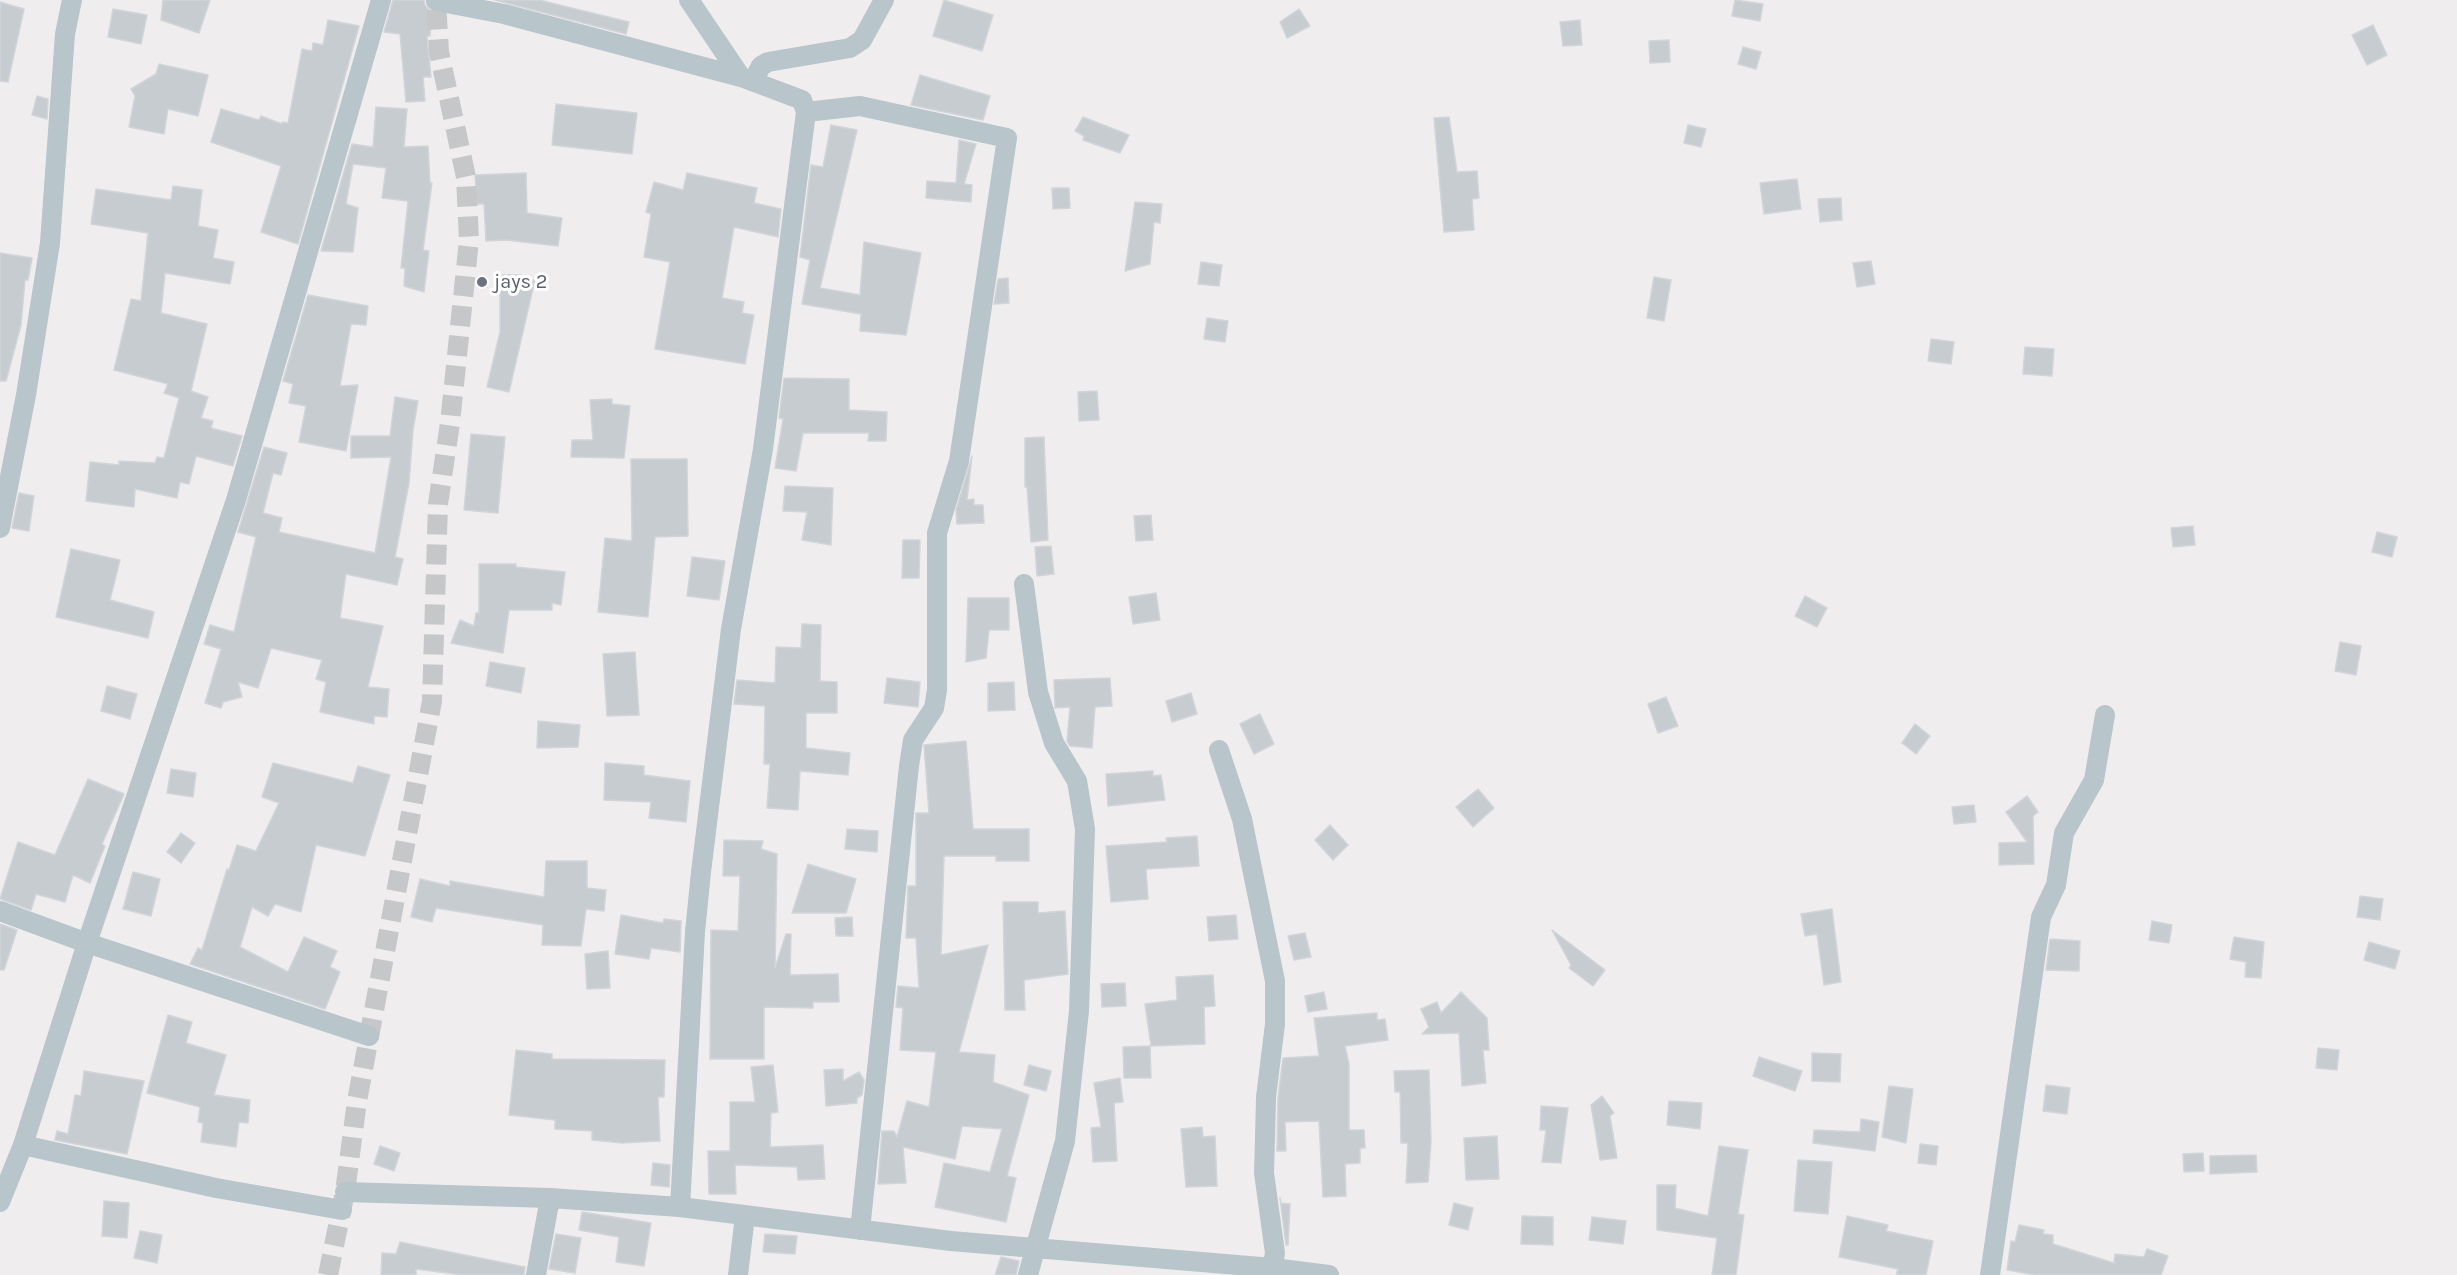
<!DOCTYPE html>
<html>
<head>
<meta charset="utf-8">
<style>
  body { margin:0 }
  canvas { display:block; background:#f0edee }
</style>
</head>
<body>
<canvas width="2457" height="1275"></canvas>
<script>
const c = document.querySelector('canvas').getContext('2d');
c.lineJoin = 'round';
function fill(path, color) {
  c.fillStyle = color;
  c.fill(path, 'evenodd');
}
function toPath(rows) {
  const path = new Path2D();
  for (const r of rows) {
    path.moveTo(r[0], r[1]);
    for (let i = 2; i < r.length; i += 2) path.lineTo(r[i], r[i + 1]);
  }
  return path;
}
function trace(path, color, width, dash) {
  c.strokeStyle = color;
  c.lineWidth = width;
  c.lineCap = dash ? 'butt' : 'round';
  c.setLineDash(dash || []);
  c.stroke(path);
}
function label(font, color, halo, rows, align = 'center') {
  c.font = font + ' Karla,sans-serif';
  c.lineWidth = 6;
  c.setLineDash([]);
  c.textBaseline = 'middle';
  c.strokeStyle = halo;
  c.fillStyle = color;
  for (const [text, x, y, turn = 0] of rows) {
    c.save();
    c.translate(x, y);
    c.rotate((+turn || 0) * Math.PI / 180);
    c.textAlign = isNaN(turn) ? turn : align;
    if (halo) c.strokeText(text, 0, 0);
    c.fillText(text, 0, 0);
    c.restore();
  }
}
const building = toPath([
  [163,0,210,0,199,33,161,20,163,0],
  [393,0,424,0,425,5,431,12,430,36,427,36,431,77,423,77,425,101,406,102,400,34,384,32,393,0],
  [495,0,539,0,629,22,626,34,495,0],
  [944,0,993,15,982,51,933,36,944,0],
  [1735,0,1763,4,1760,21,1732,16,1735,0],
  [0,2,24,9,8,82,0,81,0,2],
  [113,9,147,15,141,44,108,37,113,9],
  [1299,9,1310,26,1287,38,1280,22,1299,9],
  [328,20,359,26,298,244,261,232,281,166,211,142,221,109,259,120,261,116,282,124,282,122,288,123,302,49,312,51,313,43,323,45,328,20],
  [1580,20,1582,45,1563,46,1560,22,1580,20],
  [2373,25,2387,55,2367,65,2352,35,2373,25],
  [1669,40,1670,62,1650,63,1649,41,1669,40],
  [1743,47,1761,52,1756,69,1738,64,1743,47],
  [159,64,208,75,198,116,168,109,164,134,129,127,135,96,131,89,156,74,159,64],
  [920,75,990,96,983,120,911,105,920,75],
  [37,96,48,99,47,119,32,115,37,96],
  [556,104,637,113,632,154,552,145,556,104],
  [376,107,407,109,404,147,428,146,430,183,432,183,423,250,429,251,424,292,404,286,405,268,401,268,408,201,382,198,386,168,353,164,346,204,358,208,353,252,321,251,352,144,373,147,376,107],
  [1083,117,1129,135,1120,153,1083,140,1084,136,1075,131,1083,117],
  [1449,117,1457,172,1477,171,1479,198,1472,199,1474,230,1444,232,1434,118,1449,117],
  [831,125,857,130,820,288,860,295,864,242,921,253,906,335,860,331,861,314,802,304,810,260,800,257,811,165,823,167,831,125],
  [1688,125,1706,129,1701,147,1684,143,1688,125],
  [959,140,976,144,964,184,972,185,971,202,926,198,927,181,956,183,959,140],
  [526,173,527,213,562,218,558,246,506,240,486,241,484,204,477,204,475,175,526,173],
  [687,173,757,188,754,203,781,209,778,237,734,227,722,298,744,302,742,313,754,315,745,364,655,349,670,262,644,257,651,214,646,212,654,182,683,190,687,173],
  [1797,179,1801,209,1764,214,1760,183,1797,179],
  [173,186,202,190,198,226,218,230,213,258,234,262,230,284,165,273,161,313,207,324,191,391,208,397,201,418,213,421,211,428,242,436,233,466,196,456,189,484,180,482,177,498,135,489,134,507,86,501,90,462,119,465,119,461,155,463,157,457,164,458,179,398,164,393,168,384,114,370,131,299,141,301,148,233,91,224,96,189,171,200,173,186],
  [1052,188,1069,188,1070,208,1053,209,1052,188],
  [1841,198,1842,220,1820,222,1818,199,1841,198],
  [1135,202,1162,204,1160,223,1154,222,1150,264,1125,271,1135,202],
  [0,253,32,258,28,280,25,280,21,325,6,381,0,381,0,253],
  [1871,261,1875,284,1857,287,1853,263,1871,261],
  [1201,262,1222,265,1219,286,1198,284,1201,262],
  [500,275,521,275,521,280,535,280,509,392,487,387,500,332,500,275],
  [1654,277,1671,280,1664,321,1647,318,1654,277],
  [1008,278,1009,303,994,304,998,279,1008,278],
  [308,295,368,306,366,325,351,324,340,386,358,385,346,451,299,442,306,406,289,403,293,384,283,381,308,295],
  [1207,318,1228,321,1225,342,1204,339,1207,318],
  [1931,339,1954,342,1951,364,1928,361,1931,339],
  [2025,347,2054,349,2052,376,2023,374,2025,347],
  [784,378,849,379,849,410,887,412,886,441,868,441,869,433,803,433,796,471,775,468,783,419,779,418,784,378],
  [1097,391,1099,420,1079,421,1078,392,1097,391],
  [395,397,418,401,413,430,409,483,395,557,403,559,397,585,346,574,340,618,383,626,368,687,389,689,387,717,374,716,374,724,320,712,326,682,316,679,322,660,271,648,258,688,238,682,242,697,223,702,221,708,205,703,221,649,204,644,210,625,234,632,256,537,238,532,264,447,287,453,281,475,273,473,263,513,282,518,279,532,375,553,391,457,351,458,351,436,390,436,395,397],
  [612,399,612,404,630,406,624,458,571,457,572,440,593,440,590,400,612,399],
  [471,434,505,437,498,513,464,510,471,434],
  [1044,437,1048,540,1031,542,1027,487,1025,487,1025,438,1044,437],
  [972,456,967,500,974,499,974,505,983,505,984,523,957,524,956,510,972,456],
  [631,459,687,459,688,536,655,537,648,617,598,612,605,538,632,541,631,459],
  [785,486,833,488,831,545,802,540,807,512,783,511,785,486],
  [19,493,34,496,29,531,12,528,19,493],
  [1151,515,1153,540,1136,541,1134,516,1151,515],
  [2193,526,2195,545,2173,547,2171,528,2193,526],
  [2377,532,2397,537,2392,557,2372,552,2377,532],
  [903,540,920,540,919,578,902,578,903,540],
  [1051,546,1054,574,1037,576,1035,547,1051,546],
  [71,549,120,560,110,600,154,612,148,638,56,617,71,549],
  [692,557,725,561,719,600,687,596,692,557],
  [479,564,516,564,516,567,565,572,561,605,552,603,552,610,509,610,503,653,451,643,460,620,474,626,476,613,479,613,479,564],
  [1156,593,1160,620,1133,624,1129,597,1156,593],
  [1805,596,1827,608,1817,627,1795,616,1805,596],
  [968,598,1009,598,1009,630,989,630,986,658,966,662,968,598],
  [802,624,821,625,820,681,837,682,837,713,806,713,806,748,850,753,848,775,800,771,798,810,767,808,770,764,764,764,765,706,734,704,737,680,775,683,776,647,801,648,802,624],
  [2340,642,2361,646,2356,675,2335,671,2340,642],
  [635,652,639,715,607,716,603,654,635,652],
  [490,662,525,668,521,693,486,686,490,662],
  [887,678,920,682,918,707,884,703,887,678],
  [1110,678,1112,706,1095,707,1092,748,1070,746,1067,741,1070,707,1055,708,1054,680,1110,678],
  [1014,682,1015,710,988,711,988,683,1014,682],
  [107,686,137,694,130,719,101,711,107,686],
  [1191,693,1197,714,1172,722,1166,701,1191,693],
  [1666,697,1678,726,1658,733,1648,704,1666,697],
  [1260,714,1274,744,1254,754,1240,724,1260,714],
  [538,721,580,725,578,747,537,748,538,721],
  [1915,724,1930,736,1916,754,1902,743,1915,724],
  [966,741,973,829,1029,829,1029,861,996,861,996,856,944,856,941,955,988,945,959,1052,995,1055,993,1082,1029,1095,1007,1176,1016,1178,1006,1222,935,1207,944,1163,990,1172,1002,1129,962,1126,955,1159,903,1147,906,1183,878,1184,882,1131,894,1131,897,1137,907,1101,929,1107,936,1052,900,1050,903,1008,896,1007,898,986,919,988,916,938,906,938,908,886,916,886,916,813,929,813,924,745,966,741],
  [273,763,353,783,358,766,390,775,365,856,316,845,301,912,275,904,268,916,252,907,240,947,288,972,304,937,337,951,330,967,340,972,325,1009,190,964,198,948,202,950,227,869,229,870,237,845,256,851,279,803,262,797,273,763],
  [605,763,644,766,644,775,690,781,686,822,649,818,651,802,604,800,605,763],
  [171,769,196,773,193,797,167,793,171,769],
  [1153,771,1153,776,1161,775,1165,800,1108,806,1106,774,1153,771],
  [88,779,124,794,102,844,105,846,90,883,73,875,65,902,36,894,31,910,0,899,18,842,55,855,88,779],
  [1478,789,1494,808,1473,827,1456,807,1478,789],
  [2027,796,2038,812,2033,816,2034,864,1999,865,1999,843,2027,842,2006,812,2027,796],
  [1974,805,1976,822,1954,824,1952,807,1974,805],
  [1330,825,1348,845,1333,860,1315,840,1330,825],
  [847,829,878,831,877,852,845,849,847,829],
  [181,833,195,843,181,863,167,852,181,833],
  [1197,836,1199,866,1146,869,1148,899,1111,902,1106,846,1167,842,1166,838,1197,836],
  [724,840,763,841,761,849,777,854,775,968,786,934,791,934,790,975,838,974,839,1002,813,1002,813,1008,764,1007,764,1059,710,1059,711,930,738,931,740,876,723,876,724,840],
  [546,861,587,861,587,888,606,890,604,911,586,909,581,946,542,945,543,925,436,908,432,922,411,917,420,879,450,886,450,881,544,897,546,861],
  [808,864,856,879,846,913,792,913,808,864],
  [133,872,160,879,151,916,123,909,133,872],
  [2360,896,2383,899,2380,920,2357,917,2360,896],
  [1003,902,1038,902,1038,913,1065,911,1068,974,1024,980,1025,1010,1005,1010,1003,902],
  [1832,909,1841,982,1824,985,1817,934,1805,936,1801,914,1832,909],
  [621,915,663,923,664,919,681,921,680,952,651,948,649,959,615,954,621,915],
  [1236,915,1238,939,1209,941,1207,917,1236,915],
  [852,917,853,936,836,936,835,918,852,917],
  [2152,921,2172,925,2169,943,2149,940,2152,921],
  [0,924,17,930,4,970,0,970,0,924],
  [1552,930,1605,970,1593,986,1569,968,1571,965,1552,930],
  [1305,933,1311,957,1294,960,1288,936,1305,933],
  [2234,937,2264,942,2261,978,2245,977,2246,962,2230,959,2234,937],
  [2050,939,2080,941,2079,971,2046,970,2050,939],
  [2369,942,2400,951,2395,969,2364,960,2369,942],
  [608,951,610,988,587,989,585,954,608,951],
  [1213,975,1215,1006,1204,1007,1205,1044,1151,1046,1145,1004,1177,1000,1176,977,1213,975],
  [1125,983,1126,1006,1102,1007,1101,984,1125,983],
  [1324,992,1327,1009,1308,1012,1305,996,1324,992],
  [1461,992,1487,1018,1489,1050,1483,1050,1486,1083,1462,1086,1459,1033,1422,1034,1429,1027,1421,1009,1437,1002,1441,1013,1461,992],
  [1377,1013,1377,1020,1385,1019,1388,1040,1345,1046,1349,1064,1349,1130,1364,1130,1365,1148,1360,1148,1360,1163,1345,1164,1346,1196,1323,1197,1319,1121,1285,1122,1286,1151,1277,1151,1278,1098,1283,1058,1319,1056,1314,1018,1377,1013],
  [168,1015,192,1022,186,1043,226,1055,214,1095,250,1100,248,1123,239,1122,236,1147,201,1142,203,1123,198,1122,200,1107,147,1093,168,1015],
  [1150,1046,1151,1078,1124,1078,1123,1047,1150,1046],
  [2318,1048,2339,1050,2337,1070,2316,1068,2318,1048],
  [516,1050,552,1054,552,1059,665,1060,664,1097,658,1097,660,1141,622,1143,592,1140,592,1131,555,1129,555,1120,509,1115,516,1050],
  [1812,1053,1841,1054,1840,1082,1812,1081,1812,1053],
  [1759,1057,1802,1071,1795,1091,1753,1076,1759,1057],
  [773,1065,778,1112,771,1113,770,1147,823,1145,825,1179,798,1180,797,1167,735,1165,736,1194,709,1194,708,1151,730,1151,730,1102,755,1102,751,1067,773,1065],
  [1029,1065,1051,1071,1046,1091,1024,1085,1029,1065],
  [843,1069,843,1081,859,1072,864,1080,862,1095,857,1098,857,1103,826,1106,824,1070,843,1069],
  [1429,1070,1431,1142,1428,1182,1406,1183,1408,1143,1401,1143,1400,1092,1395,1092,1394,1071,1429,1070],
  [84,1071,144,1081,127,1154,55,1140,57,1131,68,1134,75,1095,81,1096,84,1071],
  [1120,1078,1123,1102,1114,1103,1117,1161,1093,1162,1091,1128,1101,1127,1094,1083,1120,1078],
  [2046,1085,2070,1088,2067,1114,2043,1111,2046,1085],
  [1889,1086,1913,1089,1906,1143,1882,1137,1889,1086],
  [1602,1096,1614,1113,1610,1116,1617,1158,1600,1160,1591,1105,1602,1096],
  [1669,1101,1702,1103,1700,1129,1667,1125,1669,1101],
  [1541,1106,1568,1108,1561,1163,1542,1162,1546,1130,1540,1130,1541,1106],
  [1861,1119,1879,1122,1875,1151,1813,1143,1814,1130,1860,1132,1861,1119],
  [1202,1127,1203,1137,1215,1136,1217,1186,1186,1187,1181,1129,1202,1127],
  [1497,1136,1499,1179,1466,1180,1464,1138,1497,1136],
  [1920,1144,1938,1146,1936,1165,1918,1163,1920,1144],
  [380,1146,400,1153,394,1171,374,1164,380,1146],
  [1719,1146,1748,1150,1738,1214,1744,1215,1736,1275,1712,1275,1717,1238,1657,1230,1657,1185,1676,1185,1675,1208,1708,1216,1719,1146],
  [2203,1153,2204,1171,2184,1172,2183,1154,2203,1153],
  [2256,1155,2257,1172,2210,1174,2210,1156,2256,1155],
  [1798,1160,1832,1162,1828,1214,1794,1211,1798,1160],
  [653,1163,670,1165,669,1187,651,1185,653,1163],
  [1280,1198,1281,1203,1290,1204,1288,1245,1286,1245,1280,1198],
  [104,1201,129,1203,127,1238,102,1236,104,1201],
  [1454,1203,1473,1208,1468,1230,1449,1225,1454,1203],
  [582,1212,651,1223,644,1266,616,1262,619,1237,579,1230,582,1212],
  [1522,1216,1553,1217,1553,1245,1521,1244,1522,1216],
  [1847,1216,1888,1225,1886,1231,1933,1241,1926,1275,1896,1275,1898,1269,1839,1257,1847,1216],
  [1592,1217,1626,1221,1623,1244,1589,1240,1592,1217],
  [2019,1225,2044,1230,2043,1234,2053,1235,2053,1244,2114,1263,2115,1254,2144,1257,2147,1249,2168,1256,2161,1275,2035,1275,2007,1270,2011,1241,2015,1242,2019,1225],
  [140,1231,162,1235,157,1263,134,1258,140,1231],
  [556,1234,581,1238,575,1273,549,1269,556,1234],
  [765,1234,797,1236,795,1254,763,1252,765,1234],
  [400,1242,525,1267,524,1275,463,1275,416,1269,416,1275,381,1275,382,1253,396,1254,400,1242],
  [1001,1257,1019,1261,1016,1275,995,1275,1001,1257]
]);
fill(building, '#c7ccd0');
trace(building, '#d1d5d9', 1.5);
trace(toPath([
  [328,1275,345,1192,357,1101,432,701,438,504,450,423,469,240,466,177,439,52,436,0]
]), '#c5c7c9', 20, [20, 10]);
trace(toPath([
  [689,0,741,77],
  [436,1,504,14,741,77,802,100,806,112,763,449,731,629,701,872,695,932,680,1207],
  [753,81,761,66,768,62,850,48,862,40,884,0],
  [806,112,860,106,1007,138,959,461,937,533,937,690,934,708,913,740,909,766,860,1230],
  [0,528,26,395,50,243,65,34,72,0],
  [1024,584,1038,692,1054,743,1077,781,1085,829,1079,1011,1065,1141,1028,1275],
  [1219,750,1242,819,1275,981,1275,1024,1266,1097,1265,1138,1264,1173,1275,1253,1271,1275],
  [0,911,87,943,369,1036],
  [23,1145,216,1188,342,1210],
  [345,1192,550,1198,680,1207,951,1241,1273,1268,1329,1275],
  [0,1202,23,1145,87,943,236,500,381,0],
  [536,1275,550,1198],
  [738,1275,745,1216],
  [1990,1275,2041,917,2056,885,2064,833,2094,780,2105,715]
]), '#b8c5cb', 20);
for (const [x, y, r, color] of [
  [482,282,6,"#6b7280"]
]) {
  const dot = new Path2D();
  dot.arc(x, y, r, 0, 2 * Math.PI);
  c.fillStyle = color;
  c.fill(dot);
  trace(dot, '#fff', 2);
}
label('20px', '#5b616d', '#fff', [
  ["jays 2",494,282]
], 'left');
</script>
</body>
</html>
